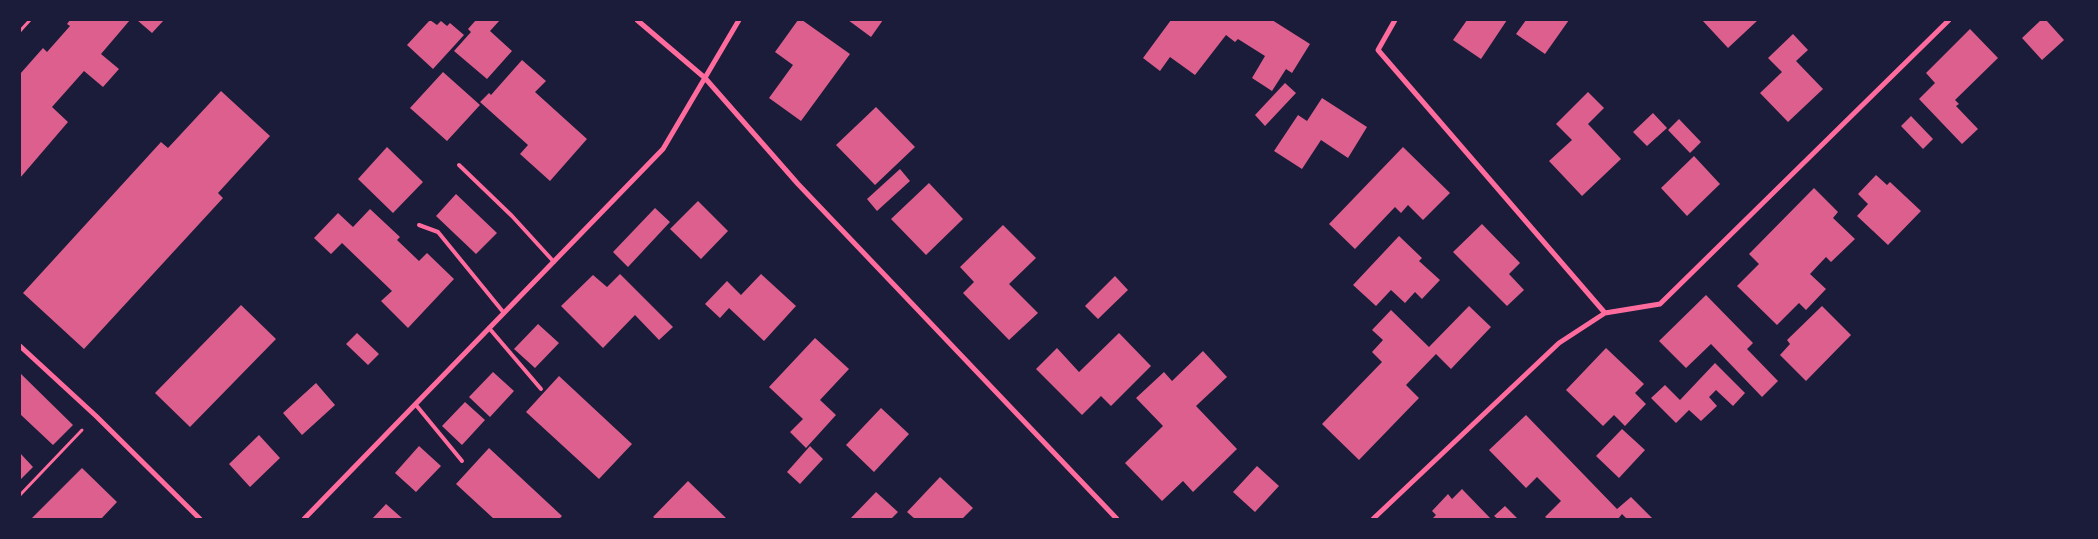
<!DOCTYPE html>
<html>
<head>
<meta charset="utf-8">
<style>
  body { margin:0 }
  #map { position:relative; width:2098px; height:539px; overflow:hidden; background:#1b1b3a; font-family:"Varela Round",sans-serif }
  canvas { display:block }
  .frame { position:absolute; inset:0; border:21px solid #1b1b3a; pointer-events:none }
</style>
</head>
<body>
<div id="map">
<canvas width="2098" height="539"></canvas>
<div class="frame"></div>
</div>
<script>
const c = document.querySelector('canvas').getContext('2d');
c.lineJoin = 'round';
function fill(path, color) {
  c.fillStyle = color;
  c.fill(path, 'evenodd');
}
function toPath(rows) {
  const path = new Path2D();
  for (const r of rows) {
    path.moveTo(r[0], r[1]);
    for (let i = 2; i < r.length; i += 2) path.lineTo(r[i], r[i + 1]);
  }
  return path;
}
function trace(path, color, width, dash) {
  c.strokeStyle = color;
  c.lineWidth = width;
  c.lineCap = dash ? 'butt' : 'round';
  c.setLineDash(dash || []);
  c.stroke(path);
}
fill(toPath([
  [70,20,130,20,101,54,119,69,103,87,84,71,52,107,68,122,20,178,20,74,43,48,47,52,70,26,67,24],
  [137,20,164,20,152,33],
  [430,20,437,25,441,21,447,26,450,23,464,35,433,69,407,45],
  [476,20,500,20,490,31,512,51,487,79,454,51,471,32,468,29],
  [798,20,802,20,850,54,801,121,769,98,793,65,775,52],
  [848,20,883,20,871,37],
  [1171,20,1272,20,1310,44,1292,73,1286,69,1272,91,1252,78,1265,56,1238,39,1235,42,1226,35,1195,75,1170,57,1160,71,1143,58],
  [1467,20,1507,20,1481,59,1453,40],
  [1526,20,1569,20,1545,54,1516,34],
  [1702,20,1758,20,1728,48],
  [2041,20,2046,20,2064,40,2042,60,2022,38],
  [1970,29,1998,58,1955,100,1959,104,1956,106,1978,129,1962,144,1919,99,1935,83,1926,73],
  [1793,34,1808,50,1796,61,1823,89,1788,122,1760,93,1782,72,1768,58],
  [522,60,546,81,535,92,587,139,550,181,520,154,528,145,480,102,489,93,491,95],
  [443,72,480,105,447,141,410,108],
  [1285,83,1296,93,1265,126,1255,115],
  [221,91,270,136,218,193,223,198,84,349,23,293,161,142,168,148],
  [1588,92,1604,108,1588,124,1621,159,1582,196,1549,161,1572,140,1556,124],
  [1322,98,1367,127,1348,158,1321,140,1302,169,1274,151,1298,115,1307,121],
  [876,107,915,147,875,185,836,145],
  [1653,113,1667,128,1647,146,1633,132],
  [1911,116,1933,139,1923,149,1901,126],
  [1679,119,1701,142,1690,153,1668,130],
  [387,147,423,182,393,213,358,179],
  [1403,147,1450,193,1423,220,1408,205,1401,213,1395,207,1355,249,1329,224],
  [1694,156,1720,184,1687,216,1661,188],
  [900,169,910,181,877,211,867,199],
  [1876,175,1887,185,1890,182,1921,211,1888,245,1857,216,1868,204,1858,194],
  [929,183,963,219,926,255,891,219],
  [1814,188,1838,212,1833,218,1855,239,1831,262,1826,257,1810,274,1826,289,1806,310,1799,303,1777,325,1737,286,1759,264,1749,254],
  [456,194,497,233,476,254,436,216],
  [698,201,728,231,701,259,670,229],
  [655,208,670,222,628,267,613,252],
  [370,209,400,237,397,240,419,261,427,253,454,279,408,328,381,301,392,291,342,243,331,254,314,238,338,213,353,227],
  [1482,224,1520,263,1509,274,1524,290,1507,306,1453,252],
  [1003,225,1036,258,1009,284,1038,313,1009,340,963,293,974,282,960,267],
  [1399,236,1422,258,1419,261,1440,280,1422,299,1415,292,1405,303,1391,290,1376,306,1353,285],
  [620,274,673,327,659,340,635,315,603,348,561,306,593,275,607,287],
  [761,274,796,306,764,341,729,308,720,318,705,304,727,281,741,295],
  [1115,276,1128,290,1098,319,1085,306],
  [1706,295,1753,343,1747,349,1778,381,1762,397,1711,344,1686,368,1659,341],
  [241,305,276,339,190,427,155,393],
  [1469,306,1491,327,1451,369,1436,354,1406,385,1419,398,1359,460,1322,424,1382,362,1372,352,1383,340,1372,330,1391,310,1429,347],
  [1822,306,1851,335,1806,381,1780,355,1790,344,1787,340],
  [538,324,559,343,535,368,514,349],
  [357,333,379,354,368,365,346,344],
  [1119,333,1151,366,1111,406,1101,396,1082,415,1036,369,1057,348,1079,372],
  [815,338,849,369,820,400,836,415,806,448,790,432,803,419,769,387],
  [1606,348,1644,384,1635,393,1646,404,1625,426,1614,415,1603,426,1566,390],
  [1203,351,1227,377,1196,406,1237,449,1193,492,1183,481,1162,501,1125,463,1163,426,1136,398,1164,372,1172,381],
  [1715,363,1745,393,1733,406,1716,390,1709,397,1717,406,1701,421,1689,410,1676,423,1651,398,1665,385,1680,400],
  [493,372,514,391,490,417,469,397],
  [20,373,73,425,53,445,20,414],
  [559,376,632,444,599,479,526,412],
  [316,383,335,405,302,435,283,413],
  [465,402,485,420,462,445,442,426],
  [881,408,909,434,874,472,846,445],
  [1526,415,1617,509,1631,497,1653,519,1627,519,1622,514,1618,519,1548,519,1545,517,1561,501,1537,477,1526,488,1489,450],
  [1622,429,1645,450,1619,478,1596,456],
  [259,435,280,458,250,487,229,464],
  [419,446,441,466,416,492,395,473],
  [810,446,823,459,800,484,787,472],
  [489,448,562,516,559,519,494,519,456,484],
  [20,453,33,467,20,480],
  [1257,466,1279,486,1255,512,1233,492],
  [82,468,117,502,101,519,31,519],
  [940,477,973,508,962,519,915,519,907,512],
  [688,481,727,519,656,519,653,517],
  [1462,489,1491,519,1432,519,1436,515,1432,511,1448,494,1452,499],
  [876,492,898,512,891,519,850,519],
  [386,504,403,519,372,519],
  [1505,506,1518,519,1498,519,1494,516]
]), '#dd5f8e');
trace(toPath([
  [20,31,30,20],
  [20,495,82,430]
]), '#ff6b9d', 3);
trace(toPath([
  [459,165,512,216,554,262],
  [419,225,438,232,504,313],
  [489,328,541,389],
  [416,405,462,461]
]), '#ff6b9d', 4);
trace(toPath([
  [637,20,705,78,798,184,1117,519],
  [1395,20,1378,50,1605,313],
  [20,346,96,416,200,519],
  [304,519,663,149,739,20],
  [1373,519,1559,343,1605,313,1660,304,1949,20]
]), '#ff6b9d', 5);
</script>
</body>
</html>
